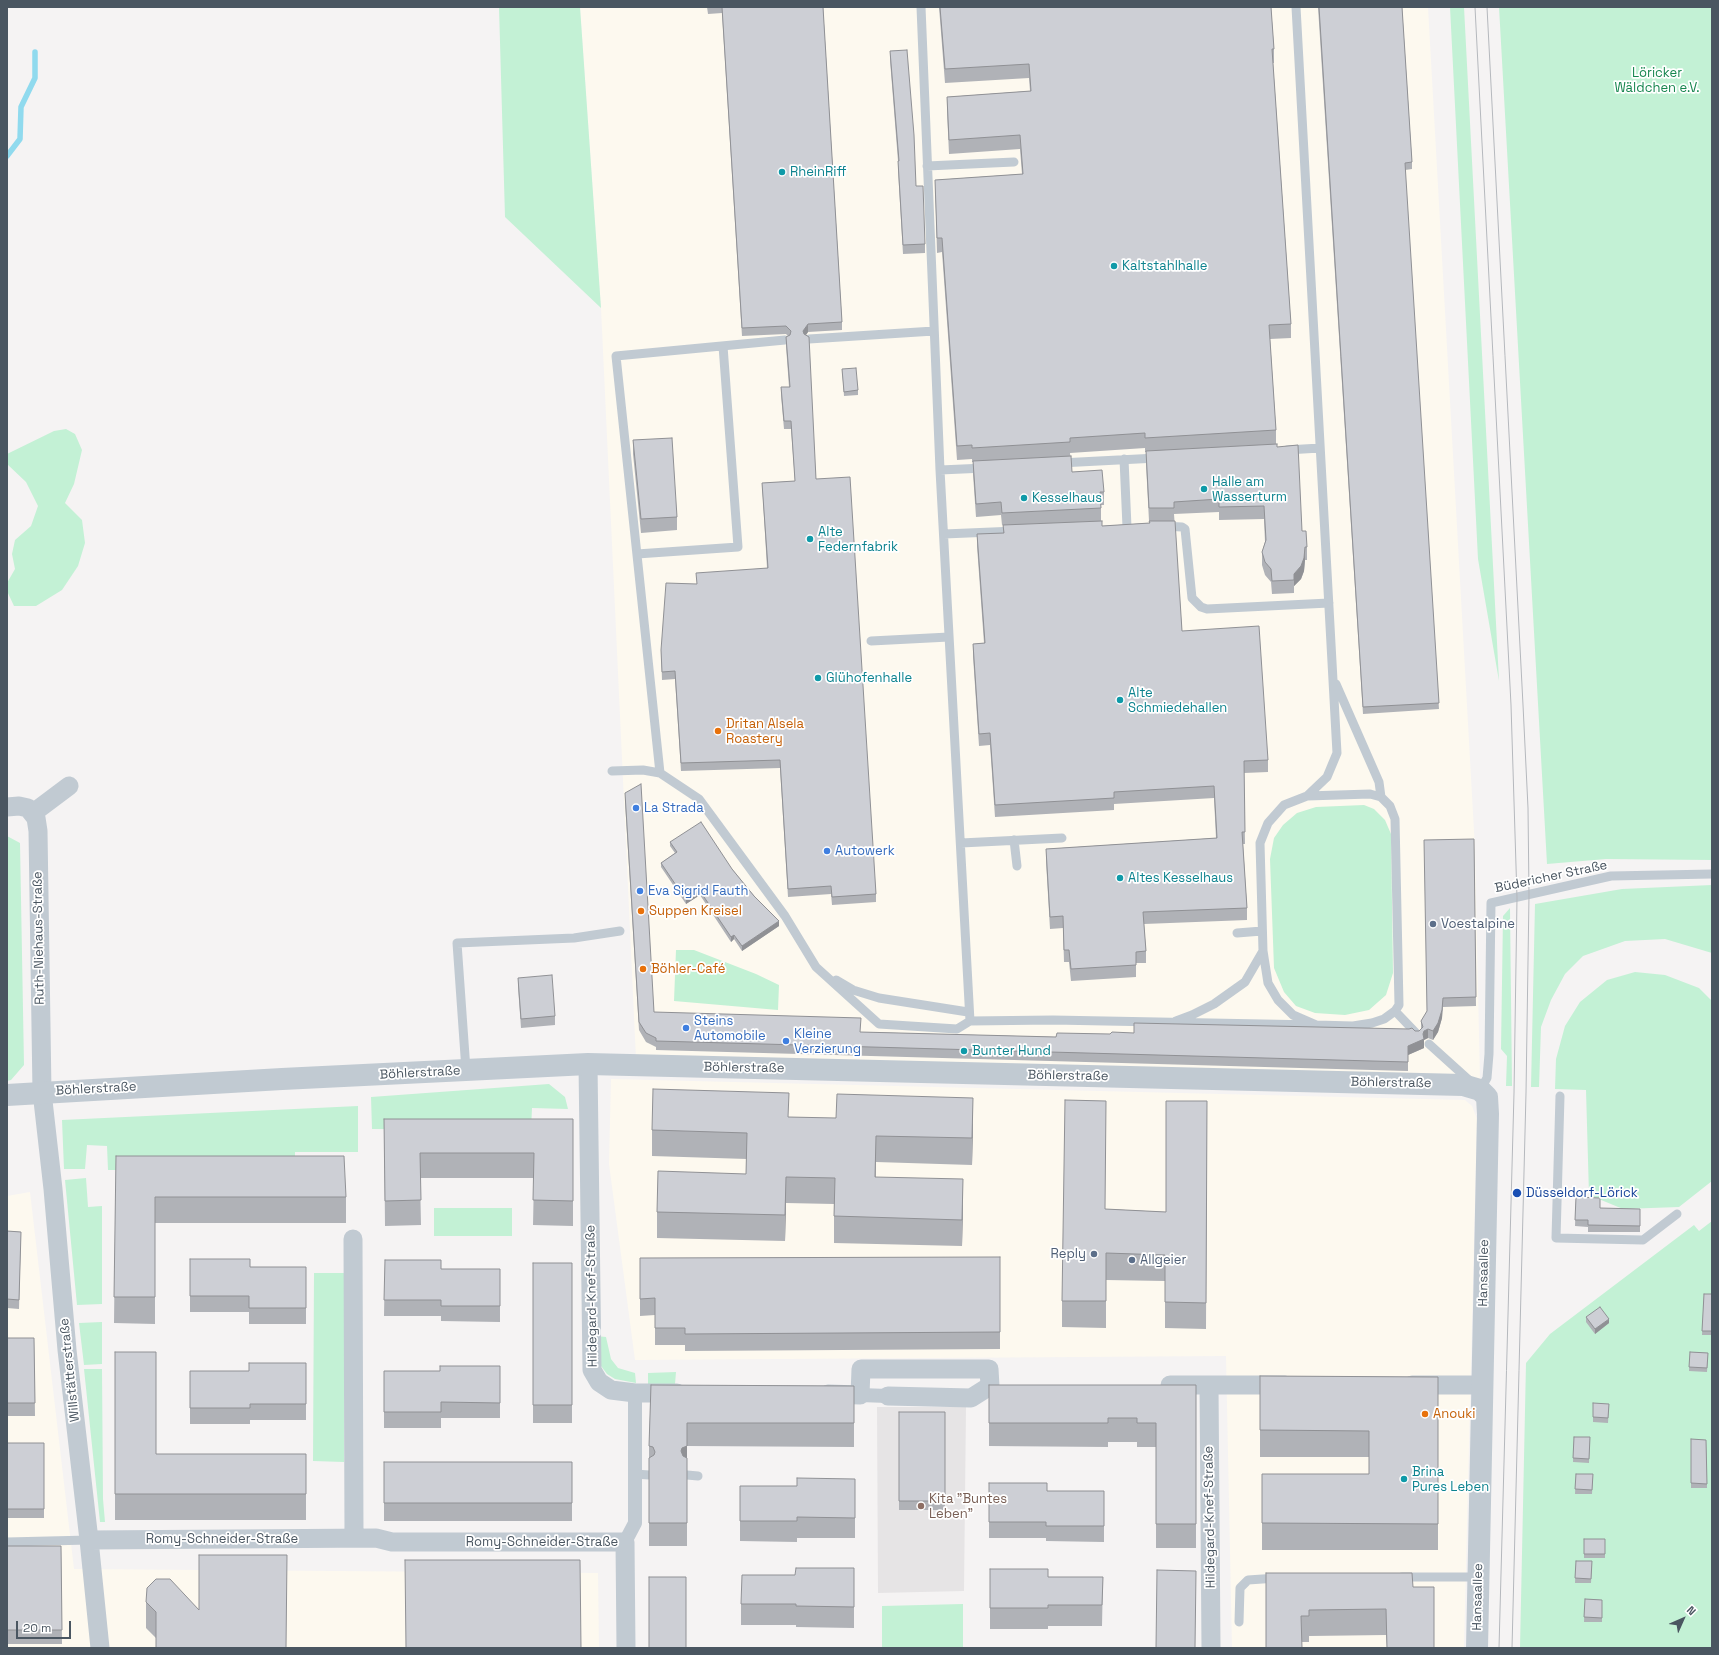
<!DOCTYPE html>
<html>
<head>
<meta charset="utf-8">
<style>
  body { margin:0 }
  #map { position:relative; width:1719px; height:1655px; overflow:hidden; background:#f5f3f3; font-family:"Space Grotesk",sans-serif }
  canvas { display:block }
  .frame { position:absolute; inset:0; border:8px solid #4a5661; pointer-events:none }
  .north { position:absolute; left:1663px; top:1599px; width:40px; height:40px; -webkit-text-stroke:3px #fff; paint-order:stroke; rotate:45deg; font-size:11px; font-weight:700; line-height:16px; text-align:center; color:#4a5661 }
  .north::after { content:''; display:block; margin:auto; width:14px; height:18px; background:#4a5661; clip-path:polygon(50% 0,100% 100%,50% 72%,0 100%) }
  .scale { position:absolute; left:16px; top:1621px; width:55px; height:18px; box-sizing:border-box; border:2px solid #4a5661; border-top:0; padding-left:5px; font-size:12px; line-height:14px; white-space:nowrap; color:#4a5661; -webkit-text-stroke:3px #fff; paint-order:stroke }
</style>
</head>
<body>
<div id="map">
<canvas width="1719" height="1655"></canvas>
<div class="frame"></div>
<div class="north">N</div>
<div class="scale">20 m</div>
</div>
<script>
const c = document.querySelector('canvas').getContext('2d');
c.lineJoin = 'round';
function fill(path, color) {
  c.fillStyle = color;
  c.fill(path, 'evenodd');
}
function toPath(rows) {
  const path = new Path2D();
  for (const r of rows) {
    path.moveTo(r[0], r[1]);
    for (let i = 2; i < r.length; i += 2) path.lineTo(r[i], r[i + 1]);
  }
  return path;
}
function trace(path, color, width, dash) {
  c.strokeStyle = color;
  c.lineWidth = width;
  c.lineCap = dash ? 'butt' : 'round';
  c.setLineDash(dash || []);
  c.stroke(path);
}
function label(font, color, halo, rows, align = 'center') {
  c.font = font + ' "Space Grotesk",sans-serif';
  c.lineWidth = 3.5;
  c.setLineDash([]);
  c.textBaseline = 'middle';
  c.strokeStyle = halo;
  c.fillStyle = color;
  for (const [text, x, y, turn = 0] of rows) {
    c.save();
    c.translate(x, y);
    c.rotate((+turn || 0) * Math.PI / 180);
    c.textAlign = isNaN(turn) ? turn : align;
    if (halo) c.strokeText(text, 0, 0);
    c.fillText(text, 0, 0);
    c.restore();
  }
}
fill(toPath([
  [580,7,1428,7,1475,849,1480,1081,636,1059,601,308],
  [611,1079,1465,1100,1472,1106,1477,1119,1464,1648,1232,1648,1226,1356,635,1360,609,1164],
  [30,1192,74,1569,598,1573,599,1648,7,1648,7,1196]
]), '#fdf9ef');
fill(toPath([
  [877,1407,966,1407,964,1591,878,1593]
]), '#e6e4e5');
fill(toPath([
  [499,7,580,7,601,308,505,217],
  [1450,7,1464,7,1499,681,1478,559],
  [1499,7,1712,7,1712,860,1606,859,1547,864],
  [66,429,75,434,82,450,74,484,65,503,82,520,85,543,78,566,62,590,36,606,14,606,7,591,7,583,15,569,12,554,15,540,31,526,38,506,26,482,7,464,7,454,54,431],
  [1364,805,1374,809,1385,820,1391,834,1393,973,1386,995,1369,1010,1345,1015,1315,1013,1296,1006,1284,992,1274,968,1270,859,1274,838,1283,825,1297,813,1316,807],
  [7,836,20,843,24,1065,11,1080,7,1081],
  [1712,885,1712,953,1665,939,1625,941,1583,956,1565,974,1551,1000,1541,1027,1539,1087,1531,1087,1535,904,1622,889],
  [1510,908,1512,1086,1506,1086,1507,1056,1501,1049,1503,916],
  [676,950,694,950,756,974,779,985,778,1010,674,1001],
  [1635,972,1665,975,1699,988,1712,1001,1712,1181,1679,1207,1623,1209,1589,1195,1586,1090,1555,1089,1556,1059,1565,1026,1580,1002,1607,980],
  [549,1084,565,1097,568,1109,532,1108,531,1130,372,1129,371,1097],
  [358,1106,358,1152,295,1152,295,1165,186,1170,108,1170,107,1146,87,1145,85,1169,64,1169,62,1120],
  [86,1178,88,1207,102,1206,102,1304,77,1305,65,1180],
  [434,1208,512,1208,512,1236,434,1236],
  [1712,1221,1712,1648,1520,1648,1526,1363,1550,1334,1694,1225,1699,1231],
  [314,1273,344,1273,344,1462,313,1461],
  [102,1322,102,1364,84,1365,79,1323],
  [596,1336,606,1337,611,1359,618,1368,635,1373,636,1383,615,1379,607,1374,601,1366],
  [84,1369,102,1369,103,1499,105,1522,100,1522],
  [676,1372,675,1384,648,1384,648,1373],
  [963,1604,963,1648,882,1648,882,1606]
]), '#c3f1d5');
trace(toPath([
  [7,156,20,139,21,107,35,78,35,52]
]), '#90daee', 5.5);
trace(toPath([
  [921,7,940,470,970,1021,1053,1020,1316,1025],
  [1296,7,1337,753,1327,777,1307,796],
  [927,166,1014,162],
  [809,339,934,331],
  [1287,450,1320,448],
  [1124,459,1127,527],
  [1060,463,1157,458],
  [940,470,985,468],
  [1163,526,1182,527,1185,529,1192,598,1201,607,1207,609,1329,603],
  [944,534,1016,531],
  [637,554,738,547,723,346],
  [871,641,949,637],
  [1336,684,1379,782,1381,797],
  [612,771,643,770,660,773,699,799,785,916,816,967,879,1024,957,1029,970,1021],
  [660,773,616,356,785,340],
  [1370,794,1381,797,1390,806,1395,819,1399,1005,1395,1011,1384,1019,1372,1023,1353,1026,1316,1025,1293,1015,1278,1000,1268,983,1263,951,1260,843,1268,823,1284,805,1307,796,1370,794],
  [1014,840,1017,866],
  [961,843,1062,838],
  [1237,933,1262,931],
  [836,980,853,990,879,998,968,1012],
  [1395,1011,1417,1034],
  [1176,1021,1192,1015,1214,1004,1245,982,1263,951],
  [1429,1044,1480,1090,1487,1078,1489,1054,1491,903,1611,876,1712,874],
  [466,1070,457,943,574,938,620,931],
  [1560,1096,1556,1238,1643,1240,1677,1214],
  [635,1474,649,1475],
  [687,1475,698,1476],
  [7,1542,89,1540],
  [1402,1577,1478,1577],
  [1239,1622,1240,1588,1248,1580,1277,1578]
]), '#c1cad2', 9);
trace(toPath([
  [860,1395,888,1396],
  [625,1542,635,1523,635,1393]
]), '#c1cad2', 14);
trace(toPath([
  [7,807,19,806,28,808,36,818,38,831,42,1092,53,1189,67,1350,89,1540,100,1648],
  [33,813,69,786],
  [588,1064,592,1370,599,1382,611,1390,635,1393,677,1393],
  [353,1239,354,1538],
  [1170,1385,1285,1385],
  [1209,1385,1211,1648],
  [1412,1385,1482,1385],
  [828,1394,860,1395,861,1369,989,1369,990,1386,971,1398,888,1396],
  [89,1540,376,1538,392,1542,625,1542,626,1648]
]), '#c1cad2', 19);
trace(toPath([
  [7,1095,282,1079,588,1064,1463,1085,1480,1090,1487,1097,1488,1114,1477,1648]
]), '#c1cad2', 22);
trace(toPath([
  [1475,7,1511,705,1517,898,1514,1093,1499,1648],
  [1487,7,1523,705,1528,808,1529,895,1526,1093,1512,1648]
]), '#b5b8bd', 1);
fill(toPath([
  [707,7,823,7,842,322,842,330,808,332,806,335,816,479,876,894,876,902,832,905,831,894,788,897,780,768,681,771,675,679,662,680,661,650,696,584,767,568,762,483,795,481,791,429,784,429,781,395,781,387,789,387,786,346,786,337,788,336,786,334,742,336,722,13,708,14],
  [939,7,1271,7,1274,49,1274,63,1273,63,1291,324,1291,338,1270,339,1276,430,1276,444,1307,547,1307,560,1305,560,1304,571,1301,579,1294,586,1294,593,1272,594,1271,582,1265,575,1262,565,1262,552,1265,542,1264,519,1219,520,1219,512,1174,514,1182,631,1268,760,1268,772,1244,773,1245,844,1243,844,1247,908,1247,920,1144,924,1146,951,1146,963,1136,963,1136,977,1071,981,1069,962,1064,962,1063,928,1050,929,1046,861,1046,849,1216,838,1214,798,1114,804,1114,810,995,817,990,745,979,746,973,656,973,644,984,643,977,546,977,534,1003,533,1003,525,1002,525,1001,515,976,517,973,474,973,462,972,462,972,459,957,460,942,252,937,253,935,180,1022,174,1020,149,949,154,947,111,947,97,1030,91,1029,78,945,83],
  [1145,448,1145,452,1146,452,1146,464,1149,521,1149,523,1102,526,1101,521,1101,505,1104,505,1104,492,1072,472,1070,453],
  [1318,7,1402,7,1412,162,1412,169,1405,170,1439,709,1363,714],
  [890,51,925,244,925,253,903,254,898,170,898,161,890,60],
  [842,369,858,390,858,395,844,396],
  [633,440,677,517,677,530,641,533,633,454],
  [625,793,654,1012,860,1032,1056,1037,1134,1033,1419,1031,1421,1029,1421,1021,1427,1012,1474,839,1476,1006,1443,1007,1442,1018,1438,1032,1433,1040,1428,1038,1424,1040,1424,1048,1408,1055,1408,1071,656,1050,656,1047,646,1042,639,1030,625,802],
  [670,842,732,869,779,926,742,951,734,939,731,942,700,895,686,904,661,867,661,863,675,853,670,846],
  [518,978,555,1016,555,1025,521,1028,518,987],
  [1207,1101,1206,1329,1165,1328,1165,1281,1106,1280,1106,1328,1062,1327,1062,1301,1106,1209,1166,1212],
  [789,1117,973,1124,972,1165,876,1162,875,1177,963,1205,962,1246,834,1243,834,1204,786,1203,785,1241,657,1238,657,1212,746,1174,747,1159,652,1156,652,1130],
  [384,1119,573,1119,573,1226,533,1225,534,1178,420,1178,421,1225,385,1226],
  [116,1156,346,1197,346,1223,155,1223,155,1324,114,1323],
  [1576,1197,1600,1208,1640,1209,1640,1232,1588,1232,1588,1227,1575,1226],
  [7,1231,21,1232,19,1309,7,1308],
  [640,1258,1000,1332,1000,1349,685,1351,685,1345,655,1345,655,1315,640,1316],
  [190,1259,250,1267,306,1267,306,1324,249,1324,249,1312,190,1312],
  [385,1260,441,1269,500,1269,500,1322,441,1321,441,1316,384,1316],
  [533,1263,572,1263,572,1423,533,1423],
  [1704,1294,1712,1294,1712,1335,1702,1335],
  [1586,1317,1609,1323,1595,1334,1586,1322],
  [7,1338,34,1338,35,1416,7,1416],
  [115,1352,156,1454,306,1454,306,1520,115,1520],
  [1690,1352,1708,1353,1707,1372,1689,1371],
  [306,1363,306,1420,250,1420,250,1424,190,1424,190,1371,249,1371],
  [500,1366,500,1418,441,1418,441,1428,384,1428,384,1371,440,1371],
  [1260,1376,1438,1377,1438,1550,1262,1550,1262,1474,1369,1474,1369,1457,1260,1457],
  [651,1385,854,1386,854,1447,687,1446,687,1546,649,1546,649,1446],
  [989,1385,1196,1385,1196,1548,1156,1548,1156,1447,1137,1447,1137,1442,1108,1442,1108,1447,989,1446],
  [1609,1404,1608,1423,1593,1422,1593,1417],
  [899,1412,945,1412,945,1510,899,1510],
  [1574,1437,1590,1437,1589,1463,1573,1462],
  [1691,1439,1706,1440,1707,1488,1691,1488],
  [7,1443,44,1443,44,1518,7,1518],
  [384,1462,572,1462,572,1521,384,1521],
  [1576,1474,1593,1474,1592,1494,1575,1494],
  [855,1479,855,1538,797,1538,797,1542,740,1541,740,1486,797,1486],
  [989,1483,1047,1491,1104,1491,1104,1542,1046,1541,1046,1538,989,1538],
  [1584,1539,1605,1539,1605,1558,1584,1558],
  [7,1546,61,1546,62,1644,7,1644],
  [287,1555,156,1638,146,1628,146,1602,199,1610],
  [1576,1561,1592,1561,1591,1583,1575,1583],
  [854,1568,854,1628,796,1627,796,1625,741,1625,741,1604,795,1575],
  [990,1569,1048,1577,1103,1577,1102,1626,1048,1626,1048,1629,990,1629],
  [1266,1573,1413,1587,1434,1648,1387,1648,1386,1635,1309,1636,1309,1642,1302,1642],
  [1585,1599,1602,1600,1602,1622,1584,1622]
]), '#b0b2b7');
fill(toPath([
  [808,324,808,332,803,339,803,331],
  [1305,547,1305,560,1304,571,1301,579,1294,586,1294,574],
  [700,891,700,895,686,904,686,900],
  [779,921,779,926,742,951,742,946],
  [734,935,734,939,731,942,731,937],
  [1443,998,1442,1018,1438,1032,1433,1040,1433,1031],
  [1428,1029,1428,1038,1424,1040,1424,1048,1408,1055,1408,1071,1408,1046,1423,1034,1424,1031],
  [973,1098,973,1124,972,1165,972,1138],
  [876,1136,876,1162,875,1203,875,1177],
  [786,1177,786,1203,785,1241,785,1215],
  [963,1179,963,1205,962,1246,962,1220],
  [1609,1319,1609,1323,1595,1334,1595,1329],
  [687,1423,687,1546,687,1469,681,1451]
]), '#909195');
const building = toPath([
  [722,7,823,7,842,322,808,324,803,331,804,334,809,337,816,479,850,477,876,894,832,897,831,886,788,889,780,760,681,763,675,671,662,672,661,650,666,583,697,584,696,573,768,568,762,483,795,481,791,421,784,421,781,387,790,387,786,337,790,335,791,331,786,326,742,328,722,7],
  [940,7,1271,7,1274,49,1272,49,1291,324,1269,325,1276,430,1145,438,1145,433,1070,438,1070,442,972,448,972,445,957,446,942,238,937,238,935,180,1023,174,1020,135,949,140,947,97,1031,91,1029,64,945,69,940,7],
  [1319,7,1402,7,1412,162,1405,163,1439,703,1363,707,1319,7],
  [907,50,914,135,916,186,923,186,925,244,903,245,898,161,899,161,890,51,907,50],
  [856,368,858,390,844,392,842,369,856,368],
  [672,438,677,517,641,519,633,440,672,438],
  [1277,444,1277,447,1298,445,1302,531,1306,531,1307,547,1305,547,1304,558,1301,566,1294,574,1294,580,1272,581,1271,569,1265,562,1262,552,1266,540,1264,506,1219,507,1219,499,1174,502,1174,508,1149,508,1146,451,1277,444],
  [1071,456,1072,472,1102,470,1104,492,1100,492,1101,508,1002,513,1001,502,976,504,973,461,1071,456],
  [1102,521,1102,526,1150,523,1149,521,1175,521,1182,631,1259,626,1268,760,1244,761,1245,832,1242,832,1247,908,1143,912,1146,951,1136,952,1136,965,1071,969,1069,950,1064,950,1063,916,1050,917,1046,849,1217,838,1214,786,1114,792,1114,798,995,805,990,733,979,734,973,644,985,643,977,534,1004,533,1003,525,1102,521],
  [641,784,654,1012,861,1018,860,1032,1056,1037,1057,1033,1110,1034,1112,1032,1134,1033,1134,1023,1409,1029,1412,1028,1415,1031,1419,1031,1423,1027,1421,1021,1427,1011,1424,840,1474,839,1476,997,1443,998,1442,1010,1438,1023,1433,1031,1428,1029,1424,1031,1423,1034,1424,1039,1408,1046,1408,1062,656,1041,656,1038,646,1033,639,1022,625,793,641,784],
  [701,822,732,869,754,896,779,921,742,946,734,935,731,937,700,891,686,900,661,863,677,852,670,842,701,822],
  [552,975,555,1016,521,1019,518,978,552,975],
  [653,1089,789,1093,788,1117,836,1118,837,1094,973,1098,972,1138,876,1136,875,1177,963,1179,962,1220,834,1216,835,1178,786,1177,785,1215,657,1212,658,1171,746,1174,747,1133,652,1130,653,1089],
  [1065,1100,1106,1101,1105,1209,1166,1212,1166,1101,1207,1101,1206,1303,1165,1302,1165,1255,1106,1253,1106,1301,1062,1301,1065,1100],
  [384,1119,573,1119,573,1201,533,1200,534,1153,420,1153,421,1200,385,1201,384,1119],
  [116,1156,344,1156,346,1197,155,1197,155,1297,114,1297,116,1156],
  [1576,1197,1600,1198,1600,1208,1640,1209,1640,1226,1588,1225,1588,1220,1575,1220,1576,1197],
  [7,1231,21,1232,19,1300,7,1299,7,1231],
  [1000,1257,1000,1332,685,1334,685,1328,655,1328,655,1298,640,1299,640,1258,1000,1257],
  [190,1259,250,1259,250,1267,306,1267,306,1308,249,1308,249,1296,190,1296,190,1259],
  [385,1260,441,1260,441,1269,500,1269,500,1306,441,1306,441,1300,384,1300,385,1260],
  [533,1263,572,1263,572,1405,533,1405,533,1263],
  [1704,1294,1712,1294,1712,1331,1702,1331,1704,1294],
  [1600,1307,1609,1319,1595,1329,1586,1317,1600,1307],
  [7,1338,34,1338,35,1403,7,1403,7,1338],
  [115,1352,156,1352,156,1454,306,1454,306,1494,115,1494,115,1352],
  [1690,1352,1708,1353,1707,1368,1689,1367,1690,1352],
  [249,1363,306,1363,306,1404,250,1404,250,1408,190,1408,190,1371,249,1371,249,1363],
  [440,1366,500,1366,500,1403,441,1402,441,1412,384,1412,384,1371,440,1371,440,1366],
  [1260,1376,1438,1377,1438,1524,1262,1523,1262,1474,1369,1474,1369,1431,1260,1430,1260,1376],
  [651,1385,854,1386,854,1423,687,1423,687,1446,682,1448,681,1451,683,1456,687,1458,687,1523,649,1523,649,1458,654,1455,655,1452,653,1447,649,1446,651,1385],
  [989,1385,1196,1385,1196,1524,1156,1524,1156,1423,1137,1423,1137,1418,1108,1418,1108,1423,989,1423,989,1385],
  [1593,1403,1609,1404,1608,1418,1593,1417,1593,1403],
  [899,1412,945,1412,945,1501,899,1501,899,1412],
  [1574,1437,1590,1437,1589,1459,1573,1458,1574,1437],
  [1691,1439,1706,1440,1707,1484,1691,1483,1691,1439],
  [7,1443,44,1443,44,1509,7,1509,7,1443],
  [384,1462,572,1462,572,1503,384,1503,384,1462],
  [1576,1474,1593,1474,1592,1490,1575,1489,1576,1474],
  [797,1478,855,1479,855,1518,797,1517,797,1521,740,1521,740,1486,797,1486,797,1478],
  [989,1483,1047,1483,1047,1491,1104,1491,1104,1526,1046,1526,1046,1522,989,1522,989,1483],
  [1584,1539,1605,1539,1605,1554,1584,1554,1584,1539],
  [7,1546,61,1546,62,1630,7,1630,7,1546],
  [199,1555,287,1555,286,1648,156,1648,156,1612,146,1602,147,1588,156,1579,170,1579,199,1610,199,1555],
  [405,1560,580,1560,581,1648,406,1648,405,1560],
  [1576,1561,1592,1561,1591,1579,1575,1578,1576,1561],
  [796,1568,854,1568,854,1607,796,1606,796,1604,741,1604,742,1575,795,1575,796,1568],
  [990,1569,1048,1569,1048,1577,1103,1577,1102,1605,1048,1605,1048,1608,990,1608,990,1569],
  [1157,1570,1196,1571,1195,1648,1156,1648,1157,1570],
  [1266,1573,1412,1573,1413,1587,1434,1587,1434,1648,1387,1648,1386,1609,1309,1610,1309,1616,1301,1616,1302,1648,1266,1648,1266,1573],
  [649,1577,686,1577,686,1648,649,1648,649,1577],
  [1585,1599,1602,1600,1602,1618,1584,1617,1585,1599]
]);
fill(building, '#cdcfd5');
trace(building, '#909195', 1);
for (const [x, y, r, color] of [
  [782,172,4,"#0f9aa8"],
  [1114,266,4,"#0f9aa8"],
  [1204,489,4,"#0f9aa8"],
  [1024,498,4,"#0f9aa8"],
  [810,539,4,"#0f9aa8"],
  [818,678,4,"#0f9aa8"],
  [1120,700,4,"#0f9aa8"],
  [718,731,4,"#e8710a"],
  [636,808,4,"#3f7fe0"],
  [827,851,4,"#3f7fe0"],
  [1120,878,4,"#0f9aa8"],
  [640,891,4,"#3f7fe0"],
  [641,911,4,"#e8710a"],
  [1433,924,4,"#5c6f8a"],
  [643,969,4,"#e8710a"],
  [686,1028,4,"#3f7fe0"],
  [786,1041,4,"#3f7fe0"],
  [964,1051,4,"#0f9aa8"],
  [1517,1193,5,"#1a4fb4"],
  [1094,1254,4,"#5c6f8a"],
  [1132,1260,4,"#5c6f8a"],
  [1425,1414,4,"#e8710a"],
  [1404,1479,4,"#0f9aa8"],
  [921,1506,4,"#8d6e63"]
]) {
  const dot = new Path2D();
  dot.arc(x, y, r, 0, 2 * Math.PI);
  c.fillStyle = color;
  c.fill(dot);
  trace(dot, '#fff', 1.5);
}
label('13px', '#17864f', '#fff', [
  ["Löricker",1657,73],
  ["Wäldchen e.V.",1657,88]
]);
label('13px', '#0d838f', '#fff', [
  ["RheinRiff",790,172],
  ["Kaltstahlhalle",1122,266],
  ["Halle am",1212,482],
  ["Wasserturm",1212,497],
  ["Kesselhaus",1032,498],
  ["Alte",818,532],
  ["Federnfabrik",818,547],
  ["Glühofenhalle",826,678],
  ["Alte",1128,693],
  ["Schmiedehallen",1128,708],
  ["Altes Kesselhaus",1128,878],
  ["Bunter Hund",972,1051],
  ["Brina",1412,1472],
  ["Pures Leben",1412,1487]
], 'left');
label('13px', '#c56008', '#fff', [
  ["Dritan Alsela",726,724],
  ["Roastery",726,739],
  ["Suppen Kreisel",649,911],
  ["Böhler-Café",651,969],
  ["Anouki",1433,1414]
], 'left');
label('13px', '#366cbe', '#fff', [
  ["La Strada",644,808],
  ["Autowerk",835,851],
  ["Eva Sigrid Fauth",648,891],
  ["Steins",694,1021],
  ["Automobile",694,1036],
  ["Kleine",794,1034],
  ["Verzierung",794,1049]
], 'left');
label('13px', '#4a5661', '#fff', [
  ["Büdericher Straße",1551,877,-12],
  ["Ruth-Niehaus-Straße",39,938,-91],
  ["Böhlerstraße",744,1068,1],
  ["Böhlerstraße",420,1073,-3],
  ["Böhlerstraße",1068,1076,1],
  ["Böhlerstraße",1391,1083,1],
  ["Böhlerstraße",96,1089,-3],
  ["Hansaallee",1484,1273,-89],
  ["Hildegard-Knef-Straße",592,1296,-91],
  ["Willstätterstraße",70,1370,-96],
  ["Hildegard-Knef-Straße",1210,1517,-91],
  ["Romy-Schneider-Straße",222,1539],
  ["Romy-Schneider-Straße",542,1542],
  ["Hansaallee",1478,1597,-89]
]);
label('13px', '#4e5e75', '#fff', [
  ["Voestalpine",1441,924],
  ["Reply",1086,1254,"right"],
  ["Allgeier",1140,1260]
], 'left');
label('13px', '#164399', '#fff', [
  ["Düsseldorf-Lörick",1526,1193]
], 'left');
label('13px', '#785e54', '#fff', [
  ["Kita \"Buntes",929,1499],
  ["Leben\"",929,1514]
], 'left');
</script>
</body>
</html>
